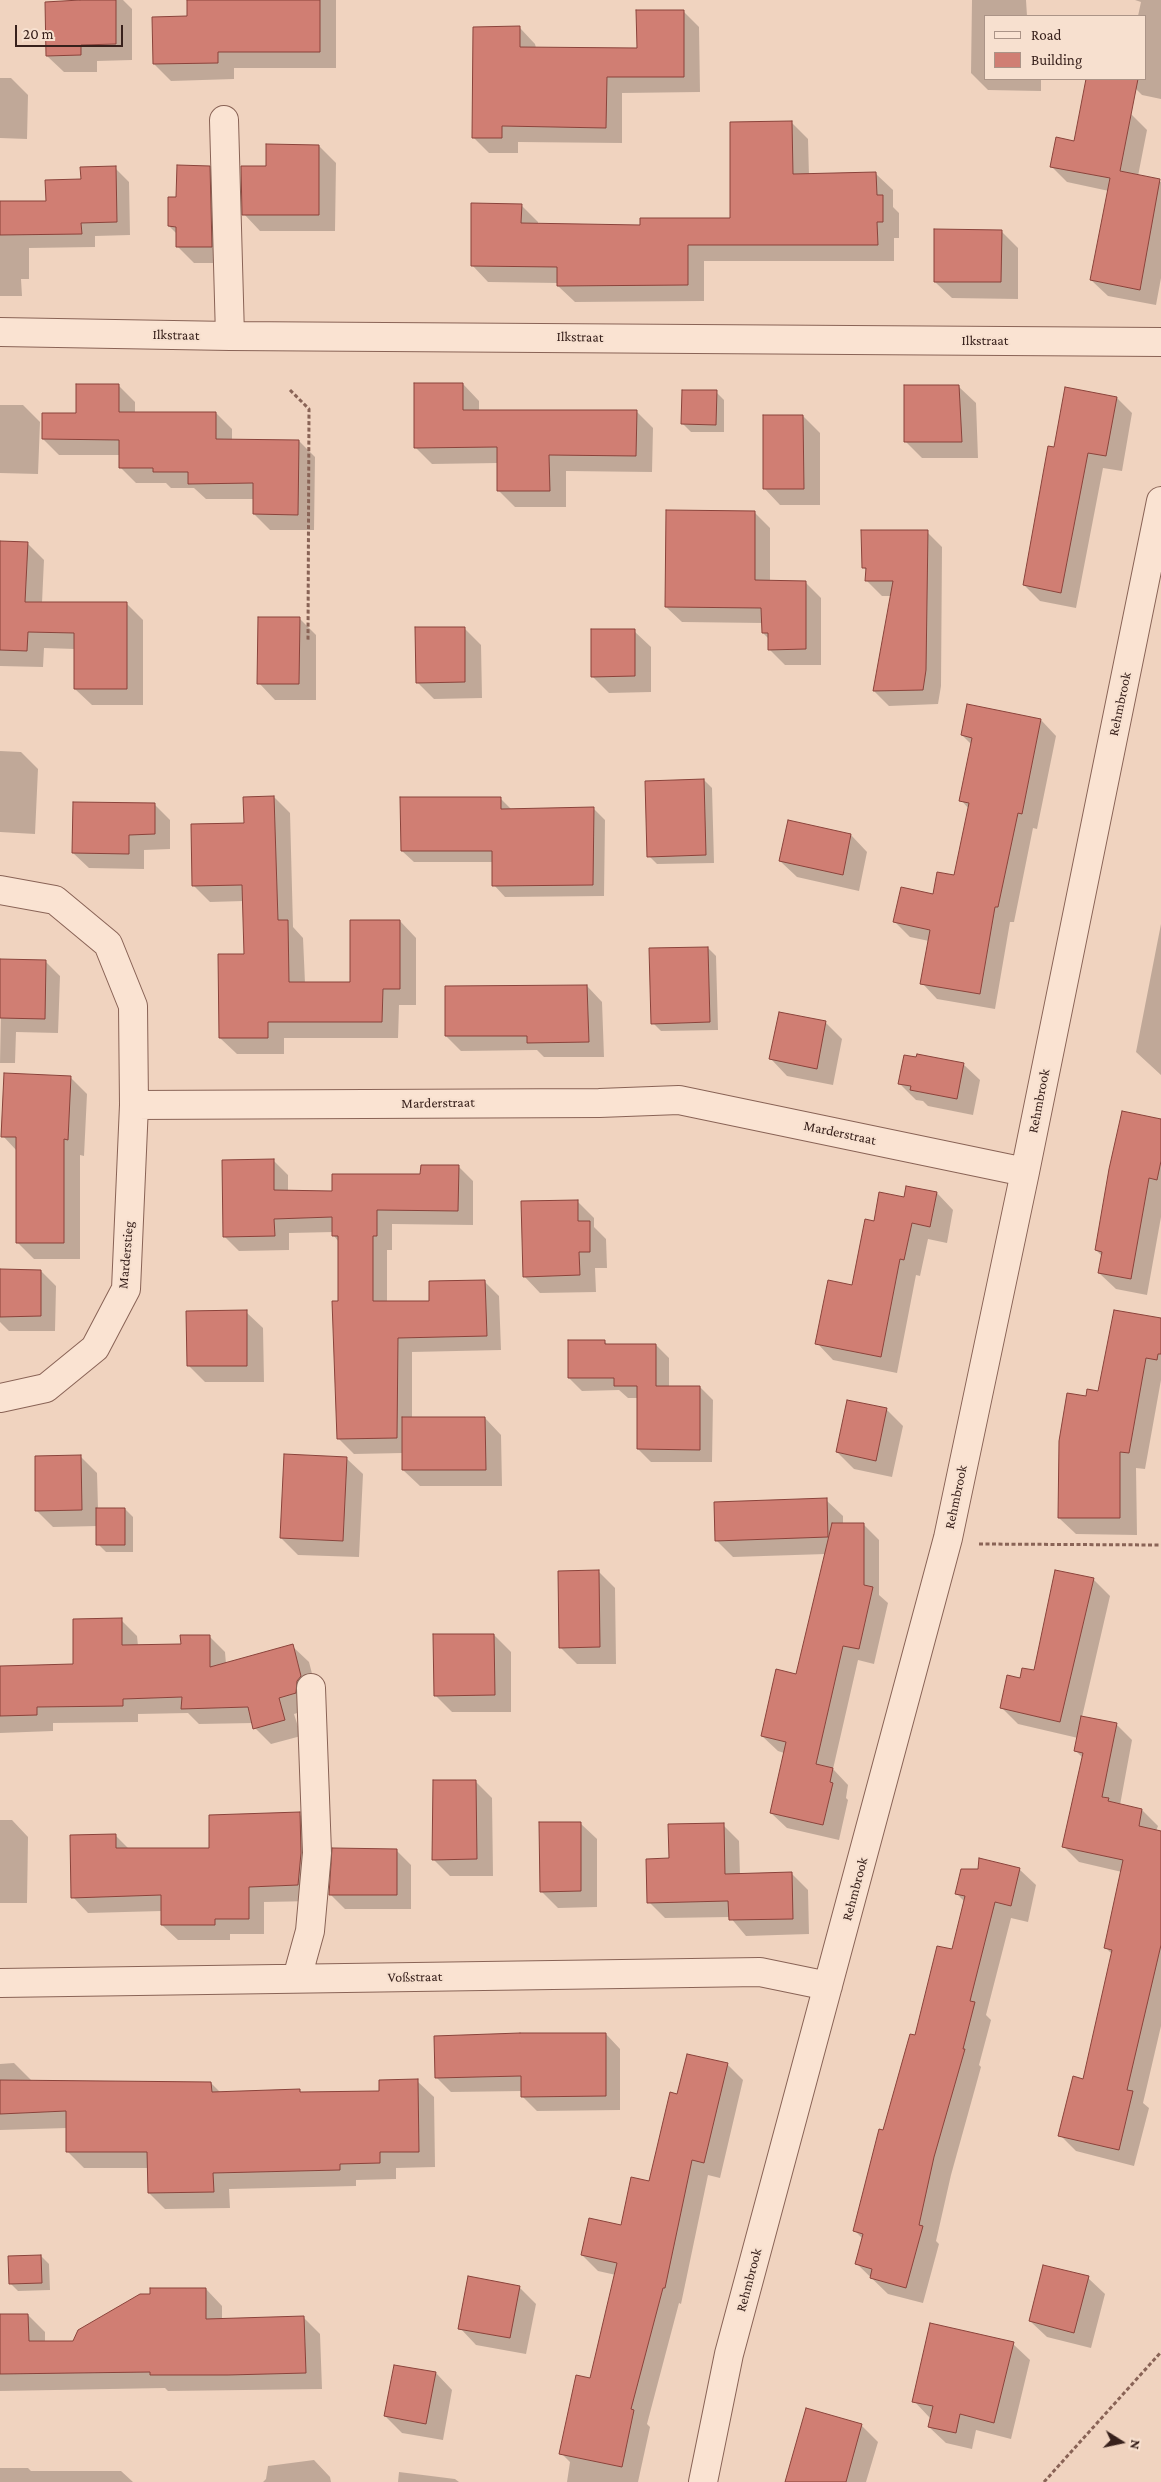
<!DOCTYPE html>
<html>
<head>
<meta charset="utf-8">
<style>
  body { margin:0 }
  #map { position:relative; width:1161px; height:2482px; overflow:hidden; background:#f0d3bf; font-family:"Crimson Pro",serif }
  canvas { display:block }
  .legend { position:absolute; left:984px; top:15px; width:162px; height:65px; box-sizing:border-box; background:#f7e0cf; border:1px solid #ab9487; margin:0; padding:6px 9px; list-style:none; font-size:15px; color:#38211c }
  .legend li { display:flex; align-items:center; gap:10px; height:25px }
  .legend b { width:25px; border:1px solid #ab9487 }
  .north { position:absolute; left:1096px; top:2417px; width:50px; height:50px; -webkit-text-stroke:4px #f7e0cf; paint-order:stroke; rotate:100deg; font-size:14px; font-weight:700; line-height:20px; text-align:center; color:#38211c }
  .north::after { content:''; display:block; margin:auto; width:18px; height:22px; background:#38211c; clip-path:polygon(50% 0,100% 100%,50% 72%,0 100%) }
  .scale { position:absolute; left:15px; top:25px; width:108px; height:22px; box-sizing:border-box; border:2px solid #38211c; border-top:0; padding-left:6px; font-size:15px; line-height:18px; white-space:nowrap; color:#38211c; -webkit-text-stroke:4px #f7e0cf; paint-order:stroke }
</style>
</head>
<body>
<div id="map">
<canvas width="1161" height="2482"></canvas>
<ul class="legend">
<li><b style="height:6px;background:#fae3d2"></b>Road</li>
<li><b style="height:14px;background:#d07e73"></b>Building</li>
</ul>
<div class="north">N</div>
<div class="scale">20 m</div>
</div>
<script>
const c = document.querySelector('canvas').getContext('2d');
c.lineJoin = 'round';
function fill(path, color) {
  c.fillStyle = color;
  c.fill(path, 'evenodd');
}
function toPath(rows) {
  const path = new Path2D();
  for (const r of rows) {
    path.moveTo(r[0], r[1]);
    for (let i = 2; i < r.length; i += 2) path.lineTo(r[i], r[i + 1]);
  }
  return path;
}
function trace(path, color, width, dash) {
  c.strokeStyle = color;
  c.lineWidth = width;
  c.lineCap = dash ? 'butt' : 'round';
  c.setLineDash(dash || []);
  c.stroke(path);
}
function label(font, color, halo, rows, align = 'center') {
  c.font = font + ' "Crimson Pro",serif';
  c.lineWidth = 4;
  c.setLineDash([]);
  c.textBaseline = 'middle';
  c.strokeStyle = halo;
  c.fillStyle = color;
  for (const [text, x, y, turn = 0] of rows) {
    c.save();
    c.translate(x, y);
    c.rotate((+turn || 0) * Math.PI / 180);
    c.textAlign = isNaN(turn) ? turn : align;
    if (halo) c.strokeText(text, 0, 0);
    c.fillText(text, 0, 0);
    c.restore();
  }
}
fill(toPath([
  [82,0,123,0,132,9,132,60,97,61,97,72,64,72,47,56],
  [188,0,336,0,336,68,234,68,234,79,171,81,154,64,189,17],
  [972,0,1026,0,1027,16,985,16,985,79,1041,79,1041,91,988,90,971,73],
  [1135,0,1161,0,1161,99,1142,95,1126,79,1145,79,1145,16,1138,16,1141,2],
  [683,11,699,27,700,92,622,93,622,143,518,142,518,153,489,153,473,137,520,28,535,44,536,48,638,49],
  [0,78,11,78,28,95,27,139,0,138],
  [1131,114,1147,130,1138,176,1161,182,1161,278,1156,305,1108,296,1091,280,1109,191,1067,182,1051,166,1075,142],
  [792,123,808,139,809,175,876,174,893,190,893,207,899,213,899,238,894,238,894,261,704,261,704,301,575,302,558,286,558,283,488,282,472,265,521,205,538,222,538,225,642,226,731,219],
  [319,146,336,163,335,231,260,231,244,214,267,168],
  [209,167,226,184,228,263,194,263,177,246,177,234,169,226,177,198],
  [115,168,129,182,130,235,95,236,95,247,29,248,29,279,21,279,22,296,0,296,0,202,47,202,82,180],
  [1001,231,1018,248,1018,299,952,298,935,282],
  [463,384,479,401,479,411,637,412,653,428,652,472,566,471,566,507,515,507,499,491,498,463,432,464,415,447],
  [119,386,135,402,135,414,216,413,232,429,232,440,299,441,315,457,314,530,270,530,254,514,254,499,206,499,194,488,171,488,166,483,136,483,120,467,120,455,59,455,43,439],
  [959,387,976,403,978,458,922,458,906,442],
  [716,392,724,400,724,432,691,432,683,424],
  [1117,398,1132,413,1122,471,1103,468,1076,608,1040,601,1024,585,1055,448],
  [0,405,23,405,40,422,38,474,0,473],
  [803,416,820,433,820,505,780,505,764,488],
  [754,512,770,528,770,582,805,582,821,598,821,665,785,665,769,649,769,639,763,633,763,623,682,622,666,607],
  [927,532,942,547,941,686,938,704,889,706,874,691,892,596,882,596,867,581,867,571,863,567],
  [0,542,27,543,44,560,42,603,126,603,143,620,143,705,92,705,75,689,75,649,44,648,43,667,0,666],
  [300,619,316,635,316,700,275,700,259,683],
  [464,628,481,645,482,698,434,699,417,682],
  [634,631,651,647,651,692,609,693,592,676],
  [968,705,1041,720,1056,736,1037,829,1033,828,1014,922,1010,922,995,1009,937,999,922,983,929,941,910,937,895,922,934,895,955,876,969,809,961,800,972,745,962,735],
  [0,751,21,752,38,769,35,834,0,832],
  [704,780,712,788,714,863,657,864,649,856],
  [274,797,290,813,293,927,303,938,305,983,352,983,400,921,416,938,416,1005,399,1005,398,1038,284,1038,284,1054,237,1054,220,1038,246,955,244,901,210,902,194,886,245,824],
  [500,798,512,810,594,809,605,820,604,896,505,897,494,885,493,862,414,862,402,851],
  [154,804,170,820,170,849,144,850,144,869,89,868,73,853],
  [851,835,867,852,859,891,797,877,780,861],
  [1161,924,1161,1075,1136,1052],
  [708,948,716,956,718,1030,661,1031,653,1023],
  [2,961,45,961,60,976,58,1033,16,1032,15,1063,0,1063],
  [587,986,602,1002,604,1057,544,1057,537,1050,461,1051,446,1036],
  [825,1022,842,1039,833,1085,787,1076,771,1059],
  [963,1064,980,1080,973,1115,928,1106,923,1101,916,1100,900,1084],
  [71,1078,87,1094,84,1156,80,1155,80,1259,34,1259,17,1242,17,1151,3,1136],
  [1161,1120,1161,1217,1147,1295,1116,1289,1099,1273,1102,1256,1096,1250],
  [273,1160,288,1175,288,1191,333,1192,458,1166,473,1181,473,1225,392,1224,392,1250,387,1250,387,1302,430,1302,484,1281,499,1296,501,1350,412,1352,412,1419,485,1418,501,1435,502,1486,420,1486,403,1470,403,1453,354,1454,339,1439,339,1242,334,1236,334,1232,289,1233,289,1250,239,1251,224,1236],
  [937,1193,953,1210,947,1243,928,1239,920,1276,916,1275,897,1373,833,1360,817,1343,853,1286,875,1223,905,1198],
  [577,1201,594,1218,594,1227,606,1239,607,1268,595,1268,596,1292,540,1293,524,1276],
  [0,1271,41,1271,56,1286,55,1331,9,1331,0,1322],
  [246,1312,263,1328,264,1382,205,1382,188,1365],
  [1161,1320,1161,1380,1145,1469,1136,1468,1137,1535,1076,1534,1059,1518,1099,1392],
  [604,1341,609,1346,656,1345,669,1358,669,1387,700,1387,713,1400,712,1462,651,1462,638,1449,638,1398,628,1398,619,1390,582,1391,569,1378],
  [886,1409,903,1426,892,1477,854,1469,837,1452],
  [81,1457,97,1473,98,1509,125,1509,133,1517,133,1552,106,1552,98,1544,98,1526,53,1527,37,1511],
  [346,1458,363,1474,359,1557,298,1555,281,1538],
  [826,1500,843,1516,843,1524,863,1524,879,1540,879,1595,888,1603,874,1664,858,1660,833,1769,848,1785,846,1798,848,1800,839,1840,787,1828,771,1813,784,1753,778,1751,762,1736,797,1676,826,1554,733,1557,716,1540],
  [598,1571,615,1588,616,1664,577,1664,560,1647],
  [1093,1579,1110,1596,1082,1717,1116,1724,1132,1740,1120,1805,1142,1810,1158,1826,1156,1831,1161,1832,1161,2026,1143,2103,1149,2108,1134,2166,1076,2151,1060,2135,1084,2080,1112,1954,1106,1948,1122,1872,1079,1862,1063,1846,1083,1758,1076,1751,1078,1738,1018,1724,1002,1708,1021,1680,1035,1672],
  [121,1620,137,1636,138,1646,182,1645,209,1636,225,1652,226,1664,292,1646,309,1662,317,1693,311,1709,294,1714,301,1736,271,1744,255,1728,253,1723,199,1724,188,1713,138,1714,138,1722,53,1723,53,1731,0,1733,0,1667,75,1665],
  [494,1635,511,1652,511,1712,452,1712,435,1695],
  [475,1781,492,1798,493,1876,450,1876,433,1859],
  [299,1814,315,1829,314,1901,264,1902,264,1934,230,1934,230,1940,178,1940,162,1925,162,1911,88,1913,73,1897,115,1835,129,1849,211,1849],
  [0,1820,12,1820,28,1837,27,1903,0,1903],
  [580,1823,597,1839,597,1907,558,1908,541,1891],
  [723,1825,739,1841,740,1875,792,1874,808,1890,809,1934,746,1936,730,1917,665,1918,649,1902,670,1859],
  [396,1850,411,1865,411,1909,345,1909,330,1894],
  [1019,1869,1036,1885,1028,1922,1011,1918,986,2015,991,2020,979,2065,981,2067,951,2175,936,2241,939,2244,923,2303,888,2294,857,2264,863,2239,855,2231,884,2131,916,2037,953,1951,965,1902,956,1893],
  [606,2034,620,2049,620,2110,537,2111,522,2096,522,2091,451,2092,436,2077],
  [14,2063,32,2081,211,2083,221,2093,380,2092,417,2081,434,2097,435,2167,396,2168,396,2179,356,2180,356,2186,229,2189,230,2208,165,2209,149,2193,149,2168,84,2168,67,2151,67,2128,0,2130,0,2064],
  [727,2064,743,2080,720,2178,708,2175,681,2304,679,2303,647,2424,650,2427,638,2482,567,2482,570,2462,561,2453,591,2379,616,2275,598,2271,582,2255,622,2226,650,2182,678,2095],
  [41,2256,49,2264,50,2290,18,2291,10,2283],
  [1088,2278,1105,2294,1091,2348,1047,2337,1030,2321],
  [519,2287,536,2304,526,2354,476,2345,460,2328],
  [206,2289,222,2306,222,2320,303,2317,320,2334,322,2389,168,2391,165,2388,0,2391,0,2316,28,2315,45,2332,45,2342,74,2342],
  [1013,2344,1030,2360,1011,2439,976,2430,972,2449,946,2443,929,2427,930,2418,914,2401],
  [436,2373,452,2390,443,2440,402,2433,385,2416],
  [861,2425,878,2442,866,2482,786,2482],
  [314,2460,330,2477,331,2482,263,2482,266,2479,268,2466],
  [0,2468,28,2468,31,2471,121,2471,133,2482,0,2482],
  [399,2472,455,2479,459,2482,398,2482]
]), '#0003');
const building = toPath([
  [80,0,116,0,116,44,81,45,81,55,46,56,45,2,80,0],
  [187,0,320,0,320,52,218,52,218,63,153,64,152,17,187,16,187,0],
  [636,10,684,10,684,77,607,77,606,128,502,126,502,138,472,138,473,27,520,26,520,47,637,48,636,10],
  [1086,79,1138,79,1120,171,1160,179,1140,290,1090,280,1110,178,1050,167,1056,137,1074,141,1086,79],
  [792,121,793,174,876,172,877,195,883,195,883,222,877,222,878,245,688,245,688,285,557,286,557,267,471,266,471,203,522,204,521,223,640,225,640,218,730,218,730,122,792,121],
  [266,144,319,145,319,215,242,215,241,166,266,166,266,144],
  [177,165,210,166,212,247,176,247,176,227,168,226,168,197,176,197,177,165],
  [116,166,117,222,81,223,82,234,0,235,0,201,46,201,45,180,81,179,80,167,116,166],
  [934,229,1002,230,1001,282,934,282,934,229],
  [414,383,463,383,463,410,637,410,636,456,549,455,550,491,497,491,497,447,414,448,414,383],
  [76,384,119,384,119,412,216,412,216,439,299,440,298,515,253,514,253,483,188,484,188,472,153,472,153,468,119,468,119,440,42,439,42,413,76,413,76,384],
  [904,385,959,385,962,442,904,442,904,385],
  [1065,387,1117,397,1106,456,1088,453,1061,593,1023,585,1048,446,1054,447,1065,387],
  [682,390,717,390,716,425,681,424,682,390],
  [763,415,803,415,804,489,763,489,763,415],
  [666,510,755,511,755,580,806,581,806,649,768,650,768,633,762,633,761,608,665,607,666,510],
  [861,530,928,530,926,670,923,690,873,691,893,581,865,581,866,568,862,568,861,530],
  [0,541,28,542,25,602,127,602,127,689,74,689,74,633,28,632,27,651,0,650,0,541],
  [258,617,300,617,299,684,257,684,258,617],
  [415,627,465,627,465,682,416,683,415,627],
  [591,629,635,629,635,676,591,677,591,629],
  [967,704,1041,719,1022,814,1018,813,998,907,995,907,980,994,920,984,930,930,893,922,901,887,933,894,937,872,954,875,969,803,959,801,972,738,961,735,967,704],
  [704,779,706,855,647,857,645,781,704,779],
  [274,796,278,920,288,920,289,982,350,982,350,920,400,920,400,989,383,989,382,1022,268,1022,268,1038,219,1038,218,954,244,954,242,885,192,886,191,824,244,823,243,797,274,796],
  [400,797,501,797,501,809,594,807,593,885,492,886,492,851,401,851,400,797],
  [73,802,155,803,155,834,129,835,129,854,72,853,73,802],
  [788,820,851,834,843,875,779,861,788,820],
  [708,947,710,1022,651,1024,649,948,708,947],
  [0,959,46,960,45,1019,0,1018,0,959],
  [587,985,589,1042,527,1043,527,1036,445,1036,445,986,587,985],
  [779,1012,826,1021,817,1069,769,1059,779,1012],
  [917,1054,964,1063,957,1099,910,1090,911,1086,898,1084,904,1055,916,1057,917,1054],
  [4,1073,71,1076,68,1140,64,1139,64,1243,16,1243,16,1137,1,1137,4,1073],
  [1122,1111,1161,1119,1161,1161,1157,1180,1149,1178,1131,1279,1098,1273,1102,1252,1095,1250,1109,1169,1122,1111],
  [274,1159,274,1190,332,1191,332,1174,420,1174,421,1165,459,1165,458,1211,377,1210,377,1236,373,1236,373,1301,429,1301,429,1281,485,1280,487,1336,398,1338,397,1438,337,1439,332,1301,338,1301,338,1236,332,1236,332,1217,274,1219,275,1236,223,1237,222,1160,274,1159],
  [906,1186,937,1192,930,1227,912,1223,904,1260,900,1259,881,1357,815,1344,828,1280,852,1285,865,1219,874,1221,879,1192,904,1197,906,1186],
  [578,1200,578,1221,590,1221,590,1252,579,1252,580,1275,523,1277,521,1201,578,1200],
  [0,1269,41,1270,41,1316,0,1317,0,1269],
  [247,1310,247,1366,187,1366,186,1311,247,1310],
  [1114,1310,1161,1318,1161,1354,1158,1354,1157,1360,1146,1358,1129,1453,1120,1452,1120,1518,1058,1518,1059,1441,1067,1393,1086,1396,1087,1389,1098,1391,1114,1310],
  [568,1340,605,1340,605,1344,656,1344,656,1386,700,1386,700,1450,637,1449,637,1386,614,1386,614,1378,568,1378,568,1340],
  [847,1400,887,1408,876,1461,836,1452,847,1400],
  [402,1417,485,1417,486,1470,402,1470,402,1417],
  [284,1454,347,1457,343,1541,280,1538,284,1454],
  [81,1455,82,1510,35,1511,35,1456,81,1455],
  [827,1498,828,1537,715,1541,714,1502,827,1498],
  [96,1508,125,1508,125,1545,96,1545,96,1508],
  [832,1523,864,1523,864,1585,873,1587,859,1649,843,1646,816,1764,833,1768,830,1782,833,1783,823,1825,770,1813,786,1742,761,1736,776,1669,796,1674,832,1523],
  [599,1570,600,1647,559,1648,558,1571,599,1570],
  [1055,1570,1094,1578,1060,1722,1000,1708,1007,1675,1020,1678,1022,1668,1034,1670,1055,1570],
  [122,1618,122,1645,181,1644,180,1635,210,1635,210,1667,293,1644,301,1676,297,1681,296,1693,279,1698,285,1720,253,1729,248,1707,181,1709,182,1697,123,1699,123,1706,37,1707,37,1715,0,1716,0,1666,73,1664,73,1619,122,1618],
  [433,1634,494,1634,495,1695,434,1696,433,1634],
  [1081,1716,1117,1723,1102,1797,1109,1798,1108,1801,1142,1809,1139,1826,1161,1831,1161,1945,1127,2090,1133,2091,1119,2150,1058,2136,1073,2076,1083,2079,1112,1950,1104,1948,1123,1860,1062,1847,1083,1753,1074,1751,1081,1716],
  [433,1780,476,1780,477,1859,432,1860,433,1780],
  [300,1812,301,1853,298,1885,249,1887,249,1919,215,1919,215,1925,161,1925,161,1895,71,1898,70,1835,116,1834,116,1848,209,1848,209,1815,300,1812],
  [539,1822,581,1822,581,1891,540,1892,539,1822],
  [724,1823,725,1874,792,1872,793,1919,729,1920,728,1901,647,1903,646,1859,669,1858,668,1824,724,1823],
  [332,1848,397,1849,397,1895,329,1895,332,1848],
  [979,1858,1020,1868,1011,1906,995,1902,970,2001,975,2002,963,2049,965,2049,934,2157,919,2225,923,2226,906,2288,870,2278,872,2269,855,2264,863,2234,853,2231,879,2129,883,2130,910,2034,915,2035,937,1946,952,1949,965,1896,955,1894,961,1869,978,1869,979,1858],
  [520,2033,606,2033,606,2096,521,2097,521,2076,435,2078,434,2036,520,2033],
  [687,2054,728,2063,704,2163,692,2160,665,2288,663,2288,631,2409,634,2410,622,2467,559,2454,576,2375,590,2378,617,2263,581,2255,589,2218,621,2225,631,2177,649,2181,670,2092,677,2094,687,2054],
  [418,2079,419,2152,380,2152,380,2163,340,2164,340,2170,213,2173,214,2192,148,2193,147,2152,66,2152,66,2111,0,2114,0,2080,211,2082,212,2092,300,2089,300,2092,379,2091,379,2080,418,2079],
  [41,2255,42,2283,9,2284,8,2256,41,2255],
  [1043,2265,1089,2276,1074,2333,1029,2321,1043,2265],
  [468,2276,520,2286,510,2338,458,2329,468,2276],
  [150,2288,206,2288,206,2319,304,2316,306,2373,228,2375,150,2375,150,2372,0,2374,0,2314,28,2314,29,2341,73,2341,78,2330,140,2294,150,2294,150,2288],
  [930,2323,1014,2342,994,2423,960,2414,956,2433,928,2427,933,2406,912,2402,930,2323],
  [394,2365,436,2372,426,2424,384,2416,394,2365],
  [806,2408,862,2424,846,2482,785,2482,806,2408]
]);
fill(building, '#d07e73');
trace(building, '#8a433b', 1);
const minor = toPath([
  [224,120,230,336],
  [0,332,230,336,1161,342],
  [0,890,55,900,108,944,133,1006,134,1105,599,1103,679,1100,1025,1172],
  [0,1398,46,1388,95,1348,126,1289,134,1105],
  [297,1978,310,1931,317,1853,311,1688],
  [0,1983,760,1972,828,1986],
  [703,2482,729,2354,948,1538,1025,1172,1161,501]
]);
trace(minor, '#896356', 30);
trace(toPath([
  [290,390,309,409,308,641],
  [979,1544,1161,1545],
  [1044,2482,1161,2352]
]), '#896356', 3, [4, 2.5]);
trace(minor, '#fae3d2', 28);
label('14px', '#38211c', '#f7e0cf', [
  ["Ilkstraat",176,335,1],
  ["Ilkstraat",580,337,1],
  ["Ilkstraat",985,341],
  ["Rehmbrook",1120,704,-78],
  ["Rehmbrook",1039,1101,-79],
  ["Marderstraat",438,1103,-1],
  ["Marderstraat",840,1133,12],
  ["Marderstieg",126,1255,-85],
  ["Rehmbrook",956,1497,-78],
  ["Rehmbrook",855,1889,-75],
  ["Voßstraat",415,1977,-1],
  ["Rehmbrook",749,2280,-75]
]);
</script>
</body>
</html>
